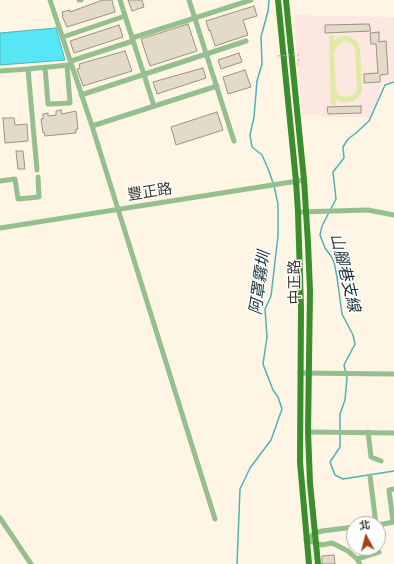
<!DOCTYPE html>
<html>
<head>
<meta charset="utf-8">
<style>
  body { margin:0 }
  #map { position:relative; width:394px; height:564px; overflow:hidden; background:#fff5e4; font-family:Jost,"Noto Sans TC",sans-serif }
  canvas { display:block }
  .north { position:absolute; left:346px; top:516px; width:40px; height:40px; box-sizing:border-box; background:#fff; border:1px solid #b0afac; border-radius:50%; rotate:353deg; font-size:11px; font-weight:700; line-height:16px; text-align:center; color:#3a3730 }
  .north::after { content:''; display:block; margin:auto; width:14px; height:18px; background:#a64111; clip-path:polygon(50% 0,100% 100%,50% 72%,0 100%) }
</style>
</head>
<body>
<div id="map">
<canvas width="394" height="564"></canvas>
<div class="north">北</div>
</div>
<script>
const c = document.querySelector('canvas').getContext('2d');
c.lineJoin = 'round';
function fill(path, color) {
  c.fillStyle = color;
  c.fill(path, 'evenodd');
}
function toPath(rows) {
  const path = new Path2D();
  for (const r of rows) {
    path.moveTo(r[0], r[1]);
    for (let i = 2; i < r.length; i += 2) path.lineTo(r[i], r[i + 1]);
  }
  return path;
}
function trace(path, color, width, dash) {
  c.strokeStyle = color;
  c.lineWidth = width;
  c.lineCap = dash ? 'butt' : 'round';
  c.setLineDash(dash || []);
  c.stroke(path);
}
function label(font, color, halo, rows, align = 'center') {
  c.font = font + ' Jost,"Noto Sans TC",sans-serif';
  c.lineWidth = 3;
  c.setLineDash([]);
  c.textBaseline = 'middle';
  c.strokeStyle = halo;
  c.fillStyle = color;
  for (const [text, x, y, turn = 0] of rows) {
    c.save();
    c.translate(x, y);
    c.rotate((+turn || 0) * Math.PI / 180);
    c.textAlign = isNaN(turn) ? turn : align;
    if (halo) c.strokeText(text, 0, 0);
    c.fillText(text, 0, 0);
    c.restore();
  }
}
fill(toPath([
  [294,15,394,17,394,81,382,83,372,117,322,117,321,115,302,115]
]), '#fce7e1');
fill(toPath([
  [334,35,334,41,339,37,344,36,349,36,358,42,360,49,362,89,361,94,354,101,345,103,336,100,336,106,331,106,329,36],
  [344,41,351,43,355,49,357,89,356,92,354,94,346,97,340,96,336,91,334,52,338,45]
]), '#e1eaa4');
const water = toPath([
  [56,28,65,60,0,65,0,33,56,28]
]);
fill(water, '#56e6f5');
trace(water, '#4eb2ba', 1);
trace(toPath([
  [269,0,268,11,261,37,262,64,257,81,254,117,250,135,252,147,262,155,269,171,273,183],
  [394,82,385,85,369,121,356,133,348,139,343,147,344,158,333,172,336,199,322,226,320,235,325,248,331,256,334,262,337,277,342,314,353,335,355,344,344,365,347,378,345,400,340,414,340,447,330,462,335,475,343,479,394,471],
  [237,564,240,489,250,468,271,440,282,409,278,397,273,390,263,364,267,337,265,309,271,296,278,236,278,204,274,186]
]), '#4eb2ba', 1.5);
const building = toPath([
  [103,0,112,0,115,12,67,27,62,16,63,16,62,12,70,10,70,12,103,0],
  [128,0,142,0,144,7,132,11,128,0],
  [254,6,257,16,243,20,248,35,215,46,210,30,209,31,206,21,254,6],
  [188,24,197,51,150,66,141,39,188,24],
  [369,24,371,31,325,33,325,25,369,24],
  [119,25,123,37,74,53,70,41,119,25],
  [379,32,379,42,386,41,388,74,380,75,380,82,364,83,364,74,378,73,376,44,371,44,370,33,379,32],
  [125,51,132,71,83,86,77,69,80,68,79,64,125,51],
  [239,53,242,62,221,69,218,60,239,53],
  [203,68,206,78,157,94,153,82,203,68],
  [245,70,251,87,228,94,223,77,245,70],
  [361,106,361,113,328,114,327,107,361,106],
  [61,110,62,114,76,111,78,129,76,129,76,133,45,136,44,132,43,133,41,119,43,119,43,114,48,113,48,116,56,115,56,111,61,110],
  [217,112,223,130,176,145,171,127,217,112],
  [3,118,14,118,15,125,27,124,28,141,5,143,3,118],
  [16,151,23,151,25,169,18,169,16,151],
  [334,555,335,564,322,564,322,556,334,555]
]);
fill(building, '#e4dac9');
trace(building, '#9b9282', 1);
trace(toPath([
  [297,64,299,64,298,54]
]), '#b6afa1', 1, [2, 3]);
trace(toPath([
  [50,0,92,126,215,519],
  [79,0,81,0],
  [120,0,154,106],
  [189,0,234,141],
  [63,37,125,16],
  [132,38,251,0],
  [71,61,133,41],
  [45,67,48,104,70,103,67,65],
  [28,69,69,65],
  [0,71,28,69,37,170],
  [81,95,246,41],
  [92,126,217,86],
  [0,181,15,179,18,199,39,197,38,177],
  [298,212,368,210,394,215],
  [0,228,304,180],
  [300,373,394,374],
  [308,432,394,433],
  [368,432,371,457,381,461],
  [370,476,376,524],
  [0,518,31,564],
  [393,522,389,490,394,489],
  [378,525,394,522],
  [306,540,322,545,332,543,348,551,357,559,360,564],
  [306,540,315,533,322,531,354,527],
  [357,559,379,552]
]), '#95bf8e', 5);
trace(toPath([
  [278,0,296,181,298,212,301,309,300,462,309,564],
  [286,0,304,180,308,243,310,291,308,432,310,483,318,564]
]), '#3a8e2e', 6);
trace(toPath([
  [278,56,298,54]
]), '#b6afa1', 1, [2, 3]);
label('15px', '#3a3730', '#fff', [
  ["豐正路",150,193,-9],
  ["中正路",296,282,-91]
]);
label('italic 16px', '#183033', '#fff', [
  ["山腳巷支線",344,273,76],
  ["阿罩霧圳",261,283,-82]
]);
</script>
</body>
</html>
